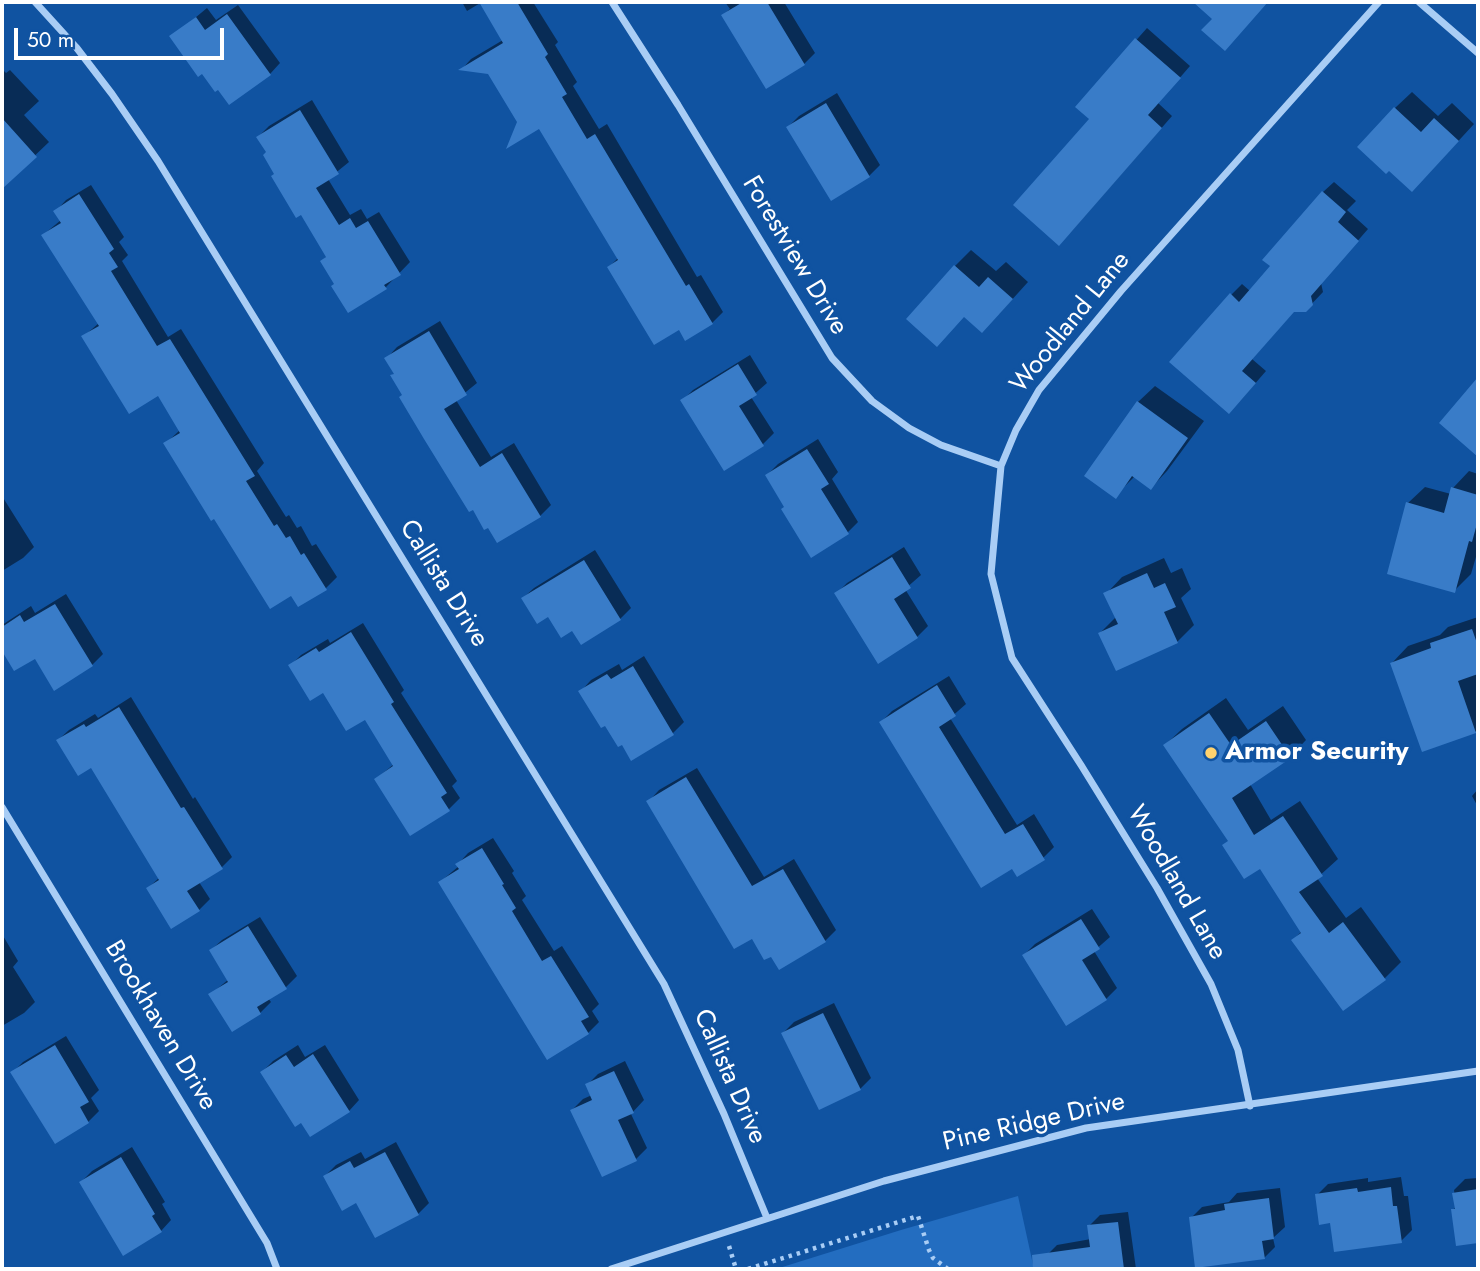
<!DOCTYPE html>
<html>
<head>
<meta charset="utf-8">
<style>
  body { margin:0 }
  #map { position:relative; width:1480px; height:1271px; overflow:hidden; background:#1053a1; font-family:Jost,sans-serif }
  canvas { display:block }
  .frame { position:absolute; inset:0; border:4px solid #fff; pointer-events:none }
  .scale { position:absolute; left:14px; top:28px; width:210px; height:32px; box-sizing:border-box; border:4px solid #fff; border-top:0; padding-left:9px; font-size:21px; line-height:24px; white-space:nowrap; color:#fff; -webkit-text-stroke:5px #1053a1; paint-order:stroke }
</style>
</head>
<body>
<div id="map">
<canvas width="1480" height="1271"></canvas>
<div class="frame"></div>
<div class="scale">50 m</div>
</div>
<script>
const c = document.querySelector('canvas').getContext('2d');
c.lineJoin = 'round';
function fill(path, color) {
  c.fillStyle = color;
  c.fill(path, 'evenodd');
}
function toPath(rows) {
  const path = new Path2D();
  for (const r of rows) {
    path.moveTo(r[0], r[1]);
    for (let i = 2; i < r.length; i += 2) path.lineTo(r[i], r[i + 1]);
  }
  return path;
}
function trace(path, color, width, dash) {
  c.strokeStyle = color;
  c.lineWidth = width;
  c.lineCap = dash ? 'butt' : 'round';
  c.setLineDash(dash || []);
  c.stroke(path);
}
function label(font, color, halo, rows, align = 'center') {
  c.font = font + ' Jost,sans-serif';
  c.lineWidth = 7;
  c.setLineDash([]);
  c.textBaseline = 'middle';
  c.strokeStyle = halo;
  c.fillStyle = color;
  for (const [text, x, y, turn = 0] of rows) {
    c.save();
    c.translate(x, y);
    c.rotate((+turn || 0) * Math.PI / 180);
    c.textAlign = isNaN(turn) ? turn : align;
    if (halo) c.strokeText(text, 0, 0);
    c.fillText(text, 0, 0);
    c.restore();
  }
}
fill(toPath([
  [1018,1196,1034,1269,776,1269,901,1230]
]), '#236dc0');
fill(toPath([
  [462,2,533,2,558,42,555,45,577,82,573,86,599,129,607,124,697,277,701,275,723,312,712,323,686,339,679,328,609,267,618,258,539,127,519,122,490,72,462,69,471,59,503,40,482,2,467,11],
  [725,2,784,2,815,53,804,64,723,15,730,9],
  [238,5,280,63,270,74,219,88,172,37,207,8,216,20],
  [1147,28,1190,66,1158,103,1172,116,1070,233,1092,119,1078,106],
  [2,69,6,73,10,70,39,101,24,115,49,142,2,187],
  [1412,92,1438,116,1452,103,1474,124,1428,174,1395,108],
  [837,93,880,165,869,176,831,198,788,127,799,116],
  [312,100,349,162,328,179,350,215,361,209,367,219,379,212,410,262,386,287,348,311,336,284,322,261,328,255,276,174,268,152,258,137,269,126],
  [1334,182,1356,201,1347,210,1368,229,1321,283,1323,292,1305,311,1294,311,1252,359,1266,371,1240,401,1231,295,1242,284,1250,291,1272,266,1323,192],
  [91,185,124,237,119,242,128,255,122,261,168,337,181,329,264,463,257,471,286,517,289,515,297,528,301,526,312,546,316,544,337,577,326,588,299,605,292,594,215,517,165,444,180,430,159,393,84,336,99,323,43,235,61,220,56,211,66,200],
  [971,250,996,271,1006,262,1028,282,999,314,955,266],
  [440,321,477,383,456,400,491,457,514,443,551,505,540,516,498,541,404,395,396,373,387,358,397,347],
  [750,355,767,383,751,397,774,433,763,444,724,469,682,401,693,390],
  [1155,386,1204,421,1167,471,1151,488,1135,476,1115,496,1138,402],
  [818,439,838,472,832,479,858,522,847,533,786,506,767,475,778,464],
  [1469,471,1478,474,1478,550,1471,574,1454,591,1408,503,1425,487,1451,494,1453,488],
  [2,496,34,547,23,558,2,571],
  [904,547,921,575,905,589,928,626,917,637,836,594,847,583],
  [595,550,631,608,620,619,573,629,523,598,534,588],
  [1164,558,1171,573,1182,568,1191,589,1181,598,1194,625,1177,642,1100,633,1116,617,1106,594,1122,577],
  [66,594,103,654,92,665,35,656,15,669,2,648,2,625,31,606,35,613],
  [1478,617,1476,673,1478,729,1475,732,1392,663,1408,646,1440,635,1448,627],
  [363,623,404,690,401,693,457,781,452,786,460,798,449,809,410,834,376,779,394,764,365,718,323,691,290,666,301,655,328,639,330,643],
  [644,656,684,722,673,733,632,758,622,743,581,691,591,680,619,664,622,670],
  [949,676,966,704,950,718,1017,825,1034,814,1054,847,1043,858,1013,867,881,722,892,711],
  [131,697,193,799,195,797,232,857,221,868,199,882,210,899,199,910,148,888,160,877,91,766,58,740,69,730,95,714,98,718],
  [1226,698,1248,730,1283,706,1306,740,1290,757,1250,784,1271,820,1300,801,1338,859,1317,878,1346,918,1361,907,1401,962,1384,979,1293,940,1302,931,1260,867,1230,840,1165,745,1182,729],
  [697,768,764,877,794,859,836,930,825,941,772,954,752,936,649,801,659,790],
  [1478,789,1478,807,1472,796],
  [493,838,514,871,512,873,526,896,522,900,554,951,562,946,599,1004,592,1011,599,1022,588,1033,440,882,459,866,458,864,468,853],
  [1092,909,1110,937,1094,951,1117,988,1106,999,1024,955,1035,944],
  [260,917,297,976,286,987,268,998,271,1002,260,1013,211,994,229,979,211,950,222,940],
  [2,934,18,961,13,967,35,1002,24,1013,2,1026],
  [834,1003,871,1078,860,1089,783,1033,794,1022],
  [66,1036,99,1090,91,1098,99,1111,88,1122,12,1073,23,1062],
  [298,1045,305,1057,325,1045,359,1100,349,1111,262,1072,273,1061],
  [625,1061,644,1100,631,1114,647,1148,636,1159,572,1110,583,1099,592,1095,587,1085,598,1074],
  [396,1142,429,1203,418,1214,357,1201,325,1176,336,1165,361,1152,365,1159],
  [132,1147,165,1202,162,1204,171,1220,161,1231,81,1182,92,1171],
  [1401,1177,1404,1196,1408,1196,1412,1230,1401,1241,1331,1221,1317,1195,1328,1184,1368,1178,1368,1182],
  [1478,1178,1478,1241,1458,1244,1453,1210,1456,1207,1454,1190,1465,1179],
  [1280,1188,1285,1227,1273,1238,1275,1247,1264,1258,1191,1218,1202,1207,1229,1202,1237,1193],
  [1128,1212,1136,1269,1047,1269,1046,1256,1057,1245,1091,1239,1089,1226,1100,1215]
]), '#0007');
fill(toPath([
  [479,2,517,2,548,54,545,57,567,94,562,97,587,139,595,134,686,286,689,284,713,324,685,341,679,330,654,345,607,267,618,260,539,129,506,149,517,122,488,74,458,70,503,43],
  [743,2,767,2,805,65,766,89,721,15],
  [1193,2,1268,2,1225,51,1201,30,1212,19],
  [227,14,271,75,229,105,218,90,215,92,202,74,198,77,169,36,196,17,205,30],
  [1135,38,1181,78,1148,115,1162,128,1059,246,1013,205,1089,119,1075,107],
  [826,103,870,177,831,201,786,127],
  [1394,107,1421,132,1434,118,1459,141,1412,192,1389,171,1386,174,1357,147],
  [300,110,339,174,316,188,339,225,350,218,356,228,368,221,401,275,384,285,387,289,348,313,331,286,334,284,320,261,326,257,301,215,296,218,271,176,274,174,263,155,266,152,256,137],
  [2,118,37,157,2,189],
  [1322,191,1346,212,1338,222,1359,241,1311,296,1313,305,1306,312,1294,312,1242,371,1256,383,1229,414,1169,362,1230,293,1239,302,1270,266,1262,260],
  [79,194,114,249,109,253,118,267,111,271,157,346,170,339,255,476,246,481,274,526,277,524,286,538,290,536,301,555,304,553,327,590,298,607,291,596,270,609,214,519,211,521,163,443,180,433,158,396,129,414,81,336,99,326,41,235,61,223,53,211],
  [954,265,979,287,988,277,1013,299,982,333,964,317,937,347,906,319],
  [429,331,467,395,444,409,480,467,502,453,541,517,497,543,488,528,484,530,473,510,469,512,424,439,399,397,402,395,390,375,394,374,384,358],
  [738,364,757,395,739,406,764,446,724,471,680,400],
  [1478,377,1478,457,1439,423],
  [1137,401,1188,438,1151,490,1132,476,1116,499,1084,476],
  [807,449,829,484,821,489,849,534,811,558,781,509,784,507,765,475],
  [1451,487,1478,495,1478,520,1472,542,1469,541,1455,593,1387,574,1406,502,1444,513],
  [892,557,911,588,894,599,918,638,878,664,834,593],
  [584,560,621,620,581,645,572,631,561,638,548,617,537,624,521,598],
  [1147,573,1154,588,1165,583,1176,607,1164,612,1178,643,1116,671,1098,633,1118,624,1103,593],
  [55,604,93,666,54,691,35,659,14,671,2,651,2,627,20,615,24,622],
  [1472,629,1478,646,1478,674,1458,681,1476,733,1422,752,1390,663,1431,648,1430,643],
  [351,632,394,702,391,704,447,793,441,797,450,811,410,836,374,779,393,766,365,720,346,731,323,693,310,701,288,665,316,648,319,652],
  [633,666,674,735,631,761,622,745,618,747,605,726,601,728,578,691,607,674,611,679],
  [937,685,956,716,939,727,1005,834,1023,824,1045,860,1017,877,1012,869,981,888,879,722],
  [119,707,181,808,184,807,223,869,187,891,200,911,171,929,146,888,159,880,91,768,78,776,56,740,84,724,86,727],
  [1209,713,1231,745,1266,721,1291,758,1232,798,1254,835,1283,816,1323,876,1299,892,1329,933,1343,922,1386,980,1343,1011,1291,940,1301,933,1260,869,1244,879,1222,845,1228,841,1163,745],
  [686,777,752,886,783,869,826,942,779,970,771,957,764,960,752,939,734,949,646,801],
  [482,848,504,884,502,885,516,908,512,911,542,961,551,956,589,1017,581,1021,589,1034,547,1060,438,882,459,869,455,864],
  [1081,919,1100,949,1082,960,1107,1000,1066,1026,1022,955],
  [248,926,287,989,257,1007,261,1014,232,1032,208,994,228,982,209,950],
  [823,1013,861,1090,819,1110,781,1033],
  [55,1045,89,1102,80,1107,89,1123,55,1144,10,1072],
  [313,1054,350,1112,310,1137,301,1123,295,1127,260,1072,286,1055,294,1067],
  [614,1071,634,1113,618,1120,637,1161,602,1177,570,1110,592,1100,585,1084],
  [385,1152,419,1215,375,1238,356,1203,342,1211,323,1176,350,1161,354,1168],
  [121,1157,155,1214,152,1216,162,1232,123,1256,79,1182],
  [1391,1187,1393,1206,1397,1206,1402,1243,1334,1252,1330,1223,1319,1225,1315,1194,1357,1188,1358,1192],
  [1478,1189,1478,1243,1456,1246,1451,1209,1455,1209,1452,1193],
  [1269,1198,1274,1239,1262,1241,1265,1259,1195,1268,1189,1217,1225,1210,1224,1204],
  [1118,1222,1124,1269,1033,1269,1032,1255,1090,1247,1087,1225]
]), '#397cc8');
trace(toPath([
  [729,1246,736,1269],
  [748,1269,918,1216,929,1250,933,1258,948,1269]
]), '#a9cdf5', 4.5, [3.5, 5]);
trace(toPath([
  [35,2,76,47,112,94,158,161,664,984,724,1114,767,1218],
  [612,2,678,105,832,358,872,401,909,428,941,445,1001,466],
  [1419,2,1478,53],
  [2,807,267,1243,277,1269],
  [1250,1106,1238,1050,1211,984,1157,888,1081,765,1012,658,991,574,1001,466,1016,430,1039,390,1121,291,1379,2],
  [611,1269,884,1181,1086,1128,1478,1071]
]), '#a9cdf5', 7);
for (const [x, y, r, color] of [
  [1211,753,7,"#ffd26e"]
]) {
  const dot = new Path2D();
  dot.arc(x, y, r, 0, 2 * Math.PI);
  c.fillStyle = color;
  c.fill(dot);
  trace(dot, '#1053a1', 2.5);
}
label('26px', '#fff', '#1053a1', [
  ["Forestview Drive",794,256,59],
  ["Woodland Lane",1071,323,-51],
  ["Callista Drive",443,584,58],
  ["Woodland Lane",1176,883,60],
  ["Brookhaven Drive",160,1026,59],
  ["Callista Drive",729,1077,66],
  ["Pine Ridge Drive",1034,1123,-13]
]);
label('bold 26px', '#fff', '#1053a1', [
  ["Armor Security",1225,753]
], 'left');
</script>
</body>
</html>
